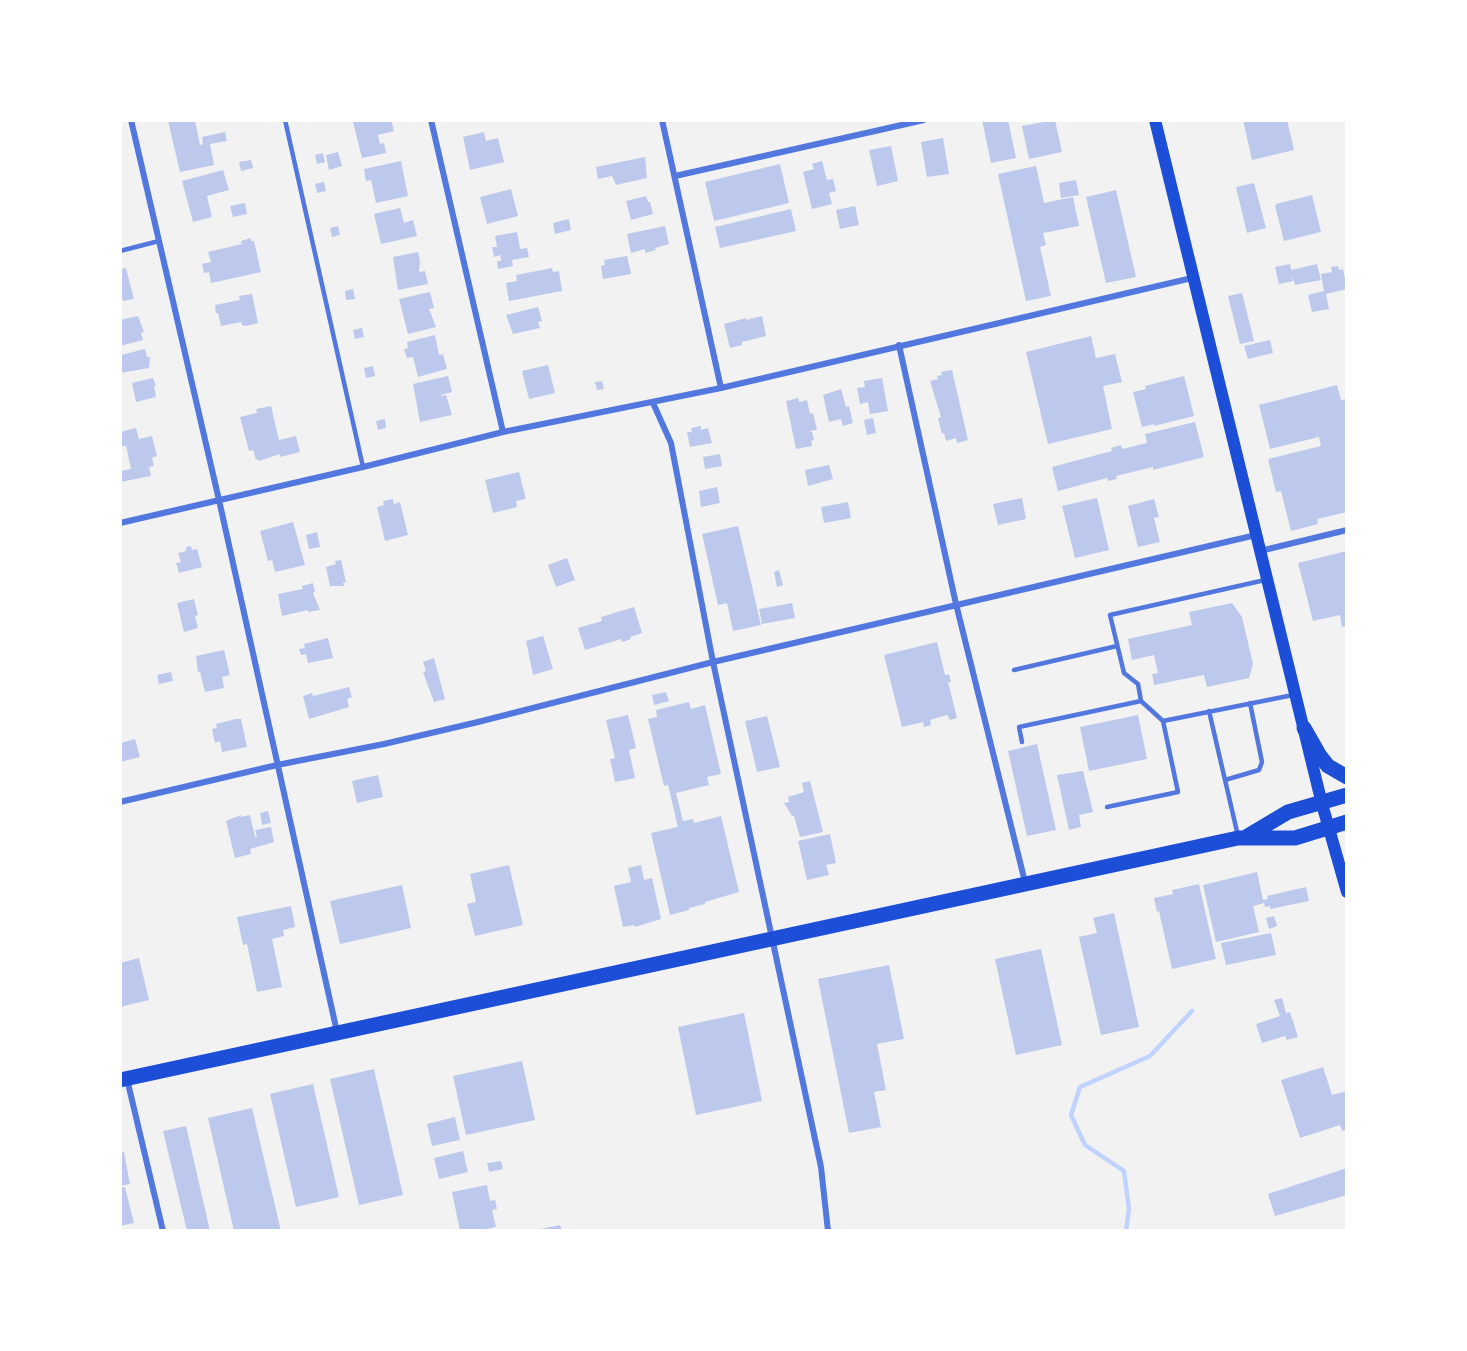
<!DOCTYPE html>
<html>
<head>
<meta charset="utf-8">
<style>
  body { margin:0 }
  #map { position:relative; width:1467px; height:1351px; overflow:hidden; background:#f2f2f2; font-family:"IBM Plex Sans",sans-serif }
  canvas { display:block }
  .frame { position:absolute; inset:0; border:122px solid #fff; pointer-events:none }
</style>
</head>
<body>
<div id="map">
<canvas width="1467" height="1351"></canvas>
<div class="frame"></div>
</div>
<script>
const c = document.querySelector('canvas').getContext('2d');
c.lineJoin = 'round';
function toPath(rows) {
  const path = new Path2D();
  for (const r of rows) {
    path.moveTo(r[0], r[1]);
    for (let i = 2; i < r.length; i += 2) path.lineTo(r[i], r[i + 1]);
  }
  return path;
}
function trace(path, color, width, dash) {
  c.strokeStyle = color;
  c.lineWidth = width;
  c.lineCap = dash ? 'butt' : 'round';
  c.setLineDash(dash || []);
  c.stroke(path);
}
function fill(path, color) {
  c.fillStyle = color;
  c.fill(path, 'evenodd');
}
trace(toPath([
  [1126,1231,1129,1209,1124,1171,1085,1145,1071,1115,1080,1087,1150,1056,1192,1011]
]), '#bfd3fe', 4.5);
fill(toPath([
  [174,120,195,120,200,145,203,144,202,137,225,132,227,141,210,144,214,165,180,172,168,121],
  [363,120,391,120,394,131,378,135,380,144,384,143,386,153,362,158,353,122],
  [982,120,1008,120,1016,158,991,163],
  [1055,120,1062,152,1029,159,1022,126],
  [1243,120,1287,120,1294,150,1252,160],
  [484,132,486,141,498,138,504,162,470,170,463,137],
  [943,138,949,174,927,177,921,142],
  [891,146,898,181,877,186,869,150],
  [338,152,342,166,329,170,326,155],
  [323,153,325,162,317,164,315,155],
  [645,157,647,178,616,185,612,176,598,179,596,167],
  [251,160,253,168,241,171,239,162],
  [401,161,408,196,376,203,371,180,366,181,364,169],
  [822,161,827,180,833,179,836,191,829,193,832,204,812,209,803,172,814,169,812,164],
  [780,164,789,203,714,221,705,182],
  [1036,166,1044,203,1073,197,1079,226,1043,233,1046,245,1040,247,1051,296,1026,301,998,174],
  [223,170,229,190,207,196,212,217,193,222,182,181],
  [1076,180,1079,195,1061,198,1059,183],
  [324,182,326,191,317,193,315,184],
  [1254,183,1266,228,1247,233,1236,187],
  [511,189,518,216,487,224,480,197],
  [1116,190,1136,277,1106,283,1086,197],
  [1312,195,1321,232,1284,241,1275,206,1276,204],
  [646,196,648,202,650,202,653,214,631,220,626,201],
  [245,203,247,214,233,217,230,206],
  [855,206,859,225,840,229,836,210],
  [400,208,404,223,413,220,417,236,381,244,374,214],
  [791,209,796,231,720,248,715,227],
  [569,219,571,230,555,234,553,223],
  [338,226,340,235,332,237,330,228],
  [665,226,669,244,655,248,656,250,645,253,645,249,631,253,627,234],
  [517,232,520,249,527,248,529,257,512,260,513,266,498,269,497,261,501,261,500,255,494,257,492,247,497,247,495,236],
  [251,238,251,241,254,241,261,272,211,283,209,272,204,273,202,264,211,262,208,252,242,244,241,241],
  [418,252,420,261,419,272,425,271,428,284,398,290,393,257],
  [627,256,631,274,603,279,601,266,605,265,604,260],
  [1290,264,1291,270,1317,264,1321,280,1295,285,1292,275,1293,281,1279,284,1275,267],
  [1338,266,1339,270,1343,269,1347,289,1326,294,1329,309,1312,312,1308,295,1324,291,1321,274,1332,272,1331,267],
  [126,268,134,299,123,301,120,291,120,269],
  [552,268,553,272,559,271,562,291,509,301,506,283,517,281,516,275],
  [353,289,355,299,346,300,345,291],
  [430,292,434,308,429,309,436,327,408,334,399,299],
  [1242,293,1254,341,1240,344,1228,296],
  [252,294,258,323,246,326,242,325,241,322,221,326,218,313,216,313,215,305,240,300,239,296],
  [538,307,542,321,538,322,540,328,513,334,506,315],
  [138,316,144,332,141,333,143,340,120,346,120,320],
  [762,316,766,336,742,342,742,345,730,348,724,324,746,318,746,320],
  [362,328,364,337,355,339,353,330],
  [435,335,439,355,443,354,447,369,418,377,413,357,407,358,404,349,408,348,407,342],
  [1091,336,1096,358,1115,354,1122,382,1103,386,1112,429,1048,444,1026,352],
  [1270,340,1273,353,1248,359,1244,346],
  [145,349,147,357,150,357,149,368,120,373,121,355],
  [548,365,555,393,529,399,522,371],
  [373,366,375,376,366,378,364,368],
  [952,370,968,440,957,443,956,438,946,441,944,433,942,434,938,418,941,417,930,381,938,379,937,376,942,375,941,372],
  [448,376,452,392,441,395,441,396,446,395,452,415,420,422,413,384],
  [1184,376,1194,416,1154,426,1154,424,1142,427,1133,392,1146,389,1145,386],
  [153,378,156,386,154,386,156,397,136,402,132,383],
  [882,378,888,411,870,414,868,402,860,404,857,388,865,387,864,381],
  [602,381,604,389,597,390,595,382],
  [1337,385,1341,400,1347,399,1347,512,1317,519,1318,524,1291,531,1281,491,1276,492,1268,459,1321,446,1319,437,1270,449,1259,405],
  [841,389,846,407,849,406,853,423,843,426,841,419,829,422,823,395],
  [798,398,799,402,807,400,810,414,813,413,817,430,809,431,812,432,814,440,811,441,812,446,796,449,786,401],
  [271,406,279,440,296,436,300,452,280,457,280,454,259,461,258,459,256,460,253,450,249,451,240,417,257,413,256,409],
  [873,418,876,433,867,435,864,420],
  [385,419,386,428,378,430,376,421],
  [1195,422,1204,457,1153,470,1153,467,1116,476,1117,479,1108,481,1107,478,1058,491,1052,467,1112,451,1111,448,1121,445,1122,449,1147,443,1145,434],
  [701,426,701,430,708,428,712,443,690,447,687,432,692,432,691,428],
  [136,428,139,439,152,436,157,456,152,458,154,466,149,467,151,476,120,482,120,471,131,469,126,446,121,446,120,432],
  [720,454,722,466,705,469,703,457],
  [829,465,833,479,808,486,805,470],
  [519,472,526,499,516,501,517,507,493,513,485,480],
  [717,487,720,503,701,507,699,491],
  [1022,498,1026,519,998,525,993,504],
  [1097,498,1109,550,1075,558,1062,506],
  [393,499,394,504,400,502,408,535,385,541,377,507,384,505,383,501],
  [1154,499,1159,517,1154,518,1160,542,1138,547,1128,506],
  [848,502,851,518,824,523,821,507],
  [293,522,305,565,275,572,272,560,268,561,260,531],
  [738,526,761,625,733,631,727,603,718,605,702,534],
  [317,532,320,547,309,549,306,535],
  [191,546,192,550,197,549,202,567,179,573,176,563,181,562,178,553,186,551,186,547],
  [1347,551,1347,626,1342,627,1340,615,1313,621,1298,563],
  [567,558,575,580,556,587,548,565],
  [341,560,346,582,343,583,344,586,330,586,326,567,336,564,335,561],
  [779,570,783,585,777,587,774,572],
  [313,583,315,592,313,593,320,610,308,612,308,610,282,616,278,594,303,589,302,586],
  [194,599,198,615,195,616,198,628,184,632,177,603],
  [792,603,795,618,762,624,759,609],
  [1232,603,1242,617,1253,664,1249,678,1207,687,1204,675,1154,685,1152,674,1158,673,1154,655,1132,660,1128,639,1192,625,1189,612],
  [634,607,642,633,630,637,631,639,622,642,621,639,585,650,578,628,602,621,601,617],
  [543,636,553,669,533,675,526,641],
  [328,638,333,658,308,663,306,654,301,655,299,649,305,648,304,644],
  [937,642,945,675,949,674,951,682,948,682,957,718,950,720,947,715,930,720,931,725,924,727,923,722,902,727,884,655],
  [224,650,230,675,222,677,224,688,205,692,200,672,198,672,196,656],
  [434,658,445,699,434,702,423,672,426,671,423,662],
  [171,672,173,681,159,684,157,675],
  [349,687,352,697,347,699,349,707,309,719,303,696,312,693,313,696],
  [666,692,669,701,654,705,652,695],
  [689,702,691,709,705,705,721,774,707,777,709,785,676,793,683,821,693,819,694,823,721,816,739,892,705,902,705,904,689,908,689,910,670,915,651,833,678,827,668,785,664,786,648,719,657,717,656,710],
  [628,715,636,748,629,750,635,778,615,782,610,759,615,758,606,720],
  [1138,715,1147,759,1089,771,1080,727],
  [767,716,780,767,757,772,745,721],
  [236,719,241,719,247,747,222,752,220,741,215,743,212,729,217,728,216,724],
  [135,739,140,757,120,762,120,743],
  [1037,744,1056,830,1027,836,1008,751],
  [1083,771,1093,812,1079,815,1081,827,1069,830,1057,775],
  [378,775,383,797,357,803,352,781],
  [810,781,823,832,800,837,794,816,792,816,784,803,789,802,788,797,804,792,802,783],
  [268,811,271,823,262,825,260,813],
  [241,815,241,817,250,815,255,837,257,836,255,830,271,827,274,842,250,849,251,854,235,858,226,821],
  [830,834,836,863,826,865,829,875,807,880,798,841],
  [509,865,523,925,475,936,467,904,476,902,470,874],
  [641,865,644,880,652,878,661,919,635,927,634,925,623,927,614,886,631,882,628,868],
  [1257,872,1263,900,1268,899,1267,896,1306,887,1309,901,1270,909,1270,906,1265,907,1264,903,1253,906,1259,932,1216,942,1203,885],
  [1199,884,1216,959,1172,969,1159,911,1157,912,1154,898,1173,894,1172,890],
  [402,885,411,928,340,944,330,901],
  [291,906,295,927,283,930,284,936,272,939,282,987,257,992,247,944,243,945,237,917],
  [1114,913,1139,1027,1101,1035,1079,937,1097,933,1093,918],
  [1274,916,1277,926,1269,929,1266,918],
  [1271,933,1276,955,1226,965,1221,943],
  [1041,949,1062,1045,1016,1055,995,959],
  [139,958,149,1000,120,1007,120,963],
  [889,965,904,1039,877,1044,886,1090,874,1092,881,1127,849,1133,818,979],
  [1282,998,1286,1013,1290,1012,1298,1037,1287,1040,1285,1036,1262,1043,1256,1024,1280,1016,1274,1000],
  [744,1013,762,1101,696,1115,678,1027],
  [522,1061,535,1120,466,1135,453,1076],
  [1323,1067,1332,1095,1347,1091,1347,1129,1342,1131,1340,1125,1300,1138,1281,1080],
  [374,1069,403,1195,359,1205,330,1079],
  [313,1084,339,1197,296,1207,270,1094],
  [252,1108,281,1231,234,1231,208,1118],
  [455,1117,460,1140,432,1146,427,1124],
  [186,1126,210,1231,187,1231,163,1131],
  [463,1151,468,1172,439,1179,434,1158],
  [124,1152,130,1184,120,1186,120,1153],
  [501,1161,503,1169,489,1172,487,1163],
  [1347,1168,1347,1195,1275,1216,1268,1194],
  [487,1185,490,1201,495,1200,497,1209,492,1210,496,1227,476,1231,460,1231,452,1192],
  [125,1187,134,1223,120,1226,120,1188],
  [560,1225,562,1231,535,1231,535,1230]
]), '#bdc9ec');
trace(toPath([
  [285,120,363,467],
  [120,251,159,241],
  [1014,670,1117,646],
  [1141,701,1138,684,1124,673,1110,615,1265,580],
  [1209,711,1238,836],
  [1022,742,1019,727,1141,701,1163,721],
  [1225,780,1259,770,1262,762,1250,703],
  [1107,807,1178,792,1163,721,1293,695]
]), '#5277de', 4.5);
trace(toPath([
  [131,120,219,500,337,1032],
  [431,120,503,432],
  [662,120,721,388],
  [675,176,924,120],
  [899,345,956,604,1025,882],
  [653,403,671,443,713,662,821,1167,828,1231],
  [120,523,363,467,503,432,721,388,1192,278],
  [1260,551,1347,530],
  [120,802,277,765,384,744,478,722,713,662,1256,535],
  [127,1079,163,1231]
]), '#5277de', 6);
trace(toPath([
  [1155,120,1322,804,1347,892]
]), '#1d4ed8', 12);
trace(toPath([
  [1304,728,1320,756,1328,766,1347,777],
  [1246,837,1288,812,1347,795],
  [120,1080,1238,838,1295,838,1347,822]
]), '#1d4ed8', 15);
</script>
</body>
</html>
